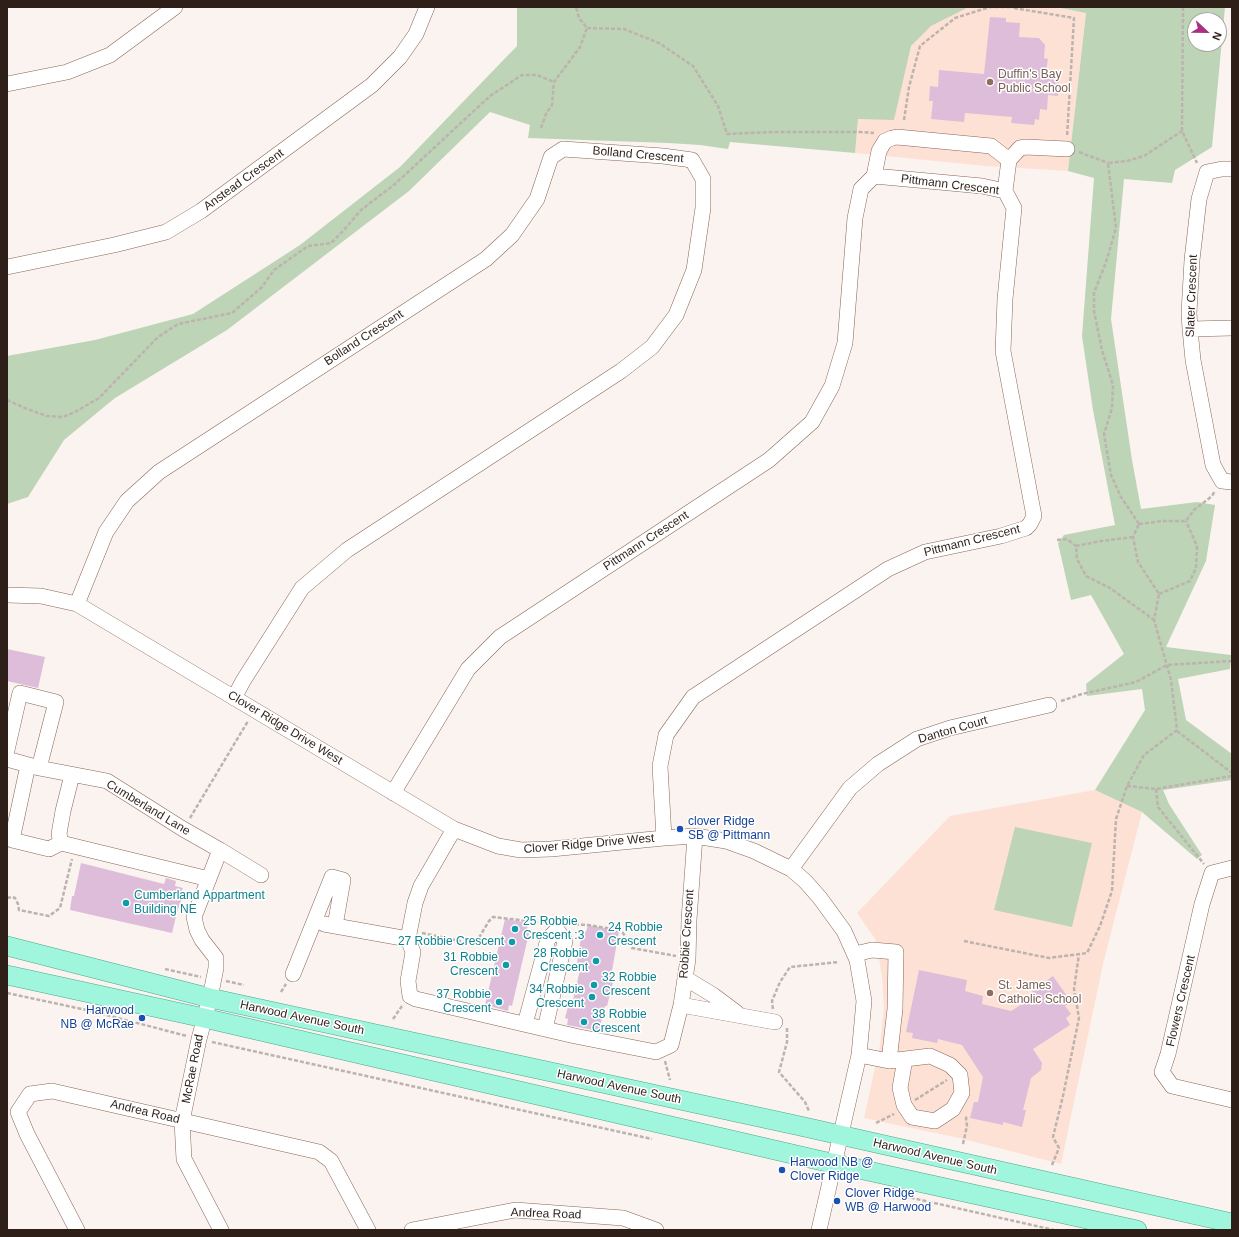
<!DOCTYPE html>
<html>
<head>
<meta charset="utf-8">
<style>
  body { margin:0 }
  #map { position:relative; width:1239px; height:1237px; overflow:hidden; background:#fbf3ef; font-family:Arial,sans-serif }
  canvas { display:block }
  .frame { position:absolute; inset:0; border:8px solid #2e1f19; pointer-events:none }
  .north { position:absolute; left:1187px; top:12px; width:40px; height:40px; box-sizing:border-box; background:#fff; border:1px solid #aba5a3; border-radius:50%; rotate:112deg; font-size:11px; font-weight:700; line-height:16px; text-align:center; color:#2e1f19 }
  .north::after { content:''; display:block; margin:auto; width:14px; height:18px; background:#aa3083; clip-path:polygon(50% 0,100% 100%,50% 72%,0 100%) }
</style>
</head>
<body>
<div id="map">
<canvas width="1239" height="1237"></canvas>
<div class="frame"></div>
<div class="north">N</div>
</div>
<script>
const c = document.querySelector('canvas').getContext('2d');
c.lineJoin = 'round';
function fill(path, color) {
  c.fillStyle = color;
  c.fill(path, 'evenodd');
}
function toPath(rows) {
  const path = new Path2D();
  for (const r of rows) {
    path.moveTo(r[0], r[1]);
    for (let i = 2; i < r.length; i += 2) path.lineTo(r[i], r[i + 1]);
  }
  return path;
}
function trace(path, color, width, dash) {
  c.strokeStyle = color;
  c.lineWidth = width;
  c.lineCap = dash ? 'butt' : 'round';
  c.setLineDash(dash || []);
  c.stroke(path);
}
function label(font, color, halo, rows, align = 'center') {
  c.font = font + ' Arial,sans-serif';
  c.lineWidth = 3;
  c.setLineDash([]);
  c.textBaseline = 'middle';
  c.strokeStyle = halo;
  c.fillStyle = color;
  for (const [text, x, y, turn = 0] of rows) {
    c.save();
    c.translate(x, y);
    c.rotate((+turn || 0) * Math.PI / 180);
    c.textAlign = isNaN(turn) ? turn : align;
    if (halo) c.strokeText(text, 0, 0);
    c.fillText(text, 0, 0);
    c.restore();
  }
}
fill(toPath([
  [969,7,1056,7,1086,12,1068,171,986,166,855,153,858,119,894,119,910,46,931,26],
  [1095,790,1142,812,1103,964,1061,1164,959,1138,864,1118,880,1045,884,1009,882,977,876,940,857,913,950,816]
]), '#fee1d5');
fill(toPath([
  [517,7,969,7,931,26,911,46,894,120,858,119,855,153,730,142,728,149,700,145,668,143,528,138,530,125,490,112,409,191,227,330,115,398,64,440,28,497,7,504,7,356,95,340,193,314,300,245,400,167,517,46],
  [1056,7,1225,7,1212,147,1175,170,1172,183,1124,179,1111,319,1132,460,1141,509,1197,502,1215,505,1206,561,1166,647,1231,655,1230,669,1178,679,1186,720,1232,754,1232,780,1163,790,1169,804,1202,855,1197,859,1142,812,1095,790,1145,710,1142,689,1087,696,1086,684,1124,654,1091,595,1071,600,1058,543,1064,535,1115,525,1093,410,1082,336,1094,178,1068,171,1086,13],
  [1195,20,1219,20,1219,44,1195,44],
  [1015,827,1092,843,1072,927,994,910]
]), '#bdd4b6');
fill(toPath([
  [990,17,1006,18,1006,22,1020,23,1019,37,1039,38,1045,45,1044,58,1048,59,1046,71,1055,72,1059,83,1058,96,1048,95,1047,110,1040,109,1039,120,1035,119,1034,125,1011,123,1012,117,965,113,964,122,931,119,933,101,929,101,930,86,938,87,939,70,984,74],
  [7,649,45,657,38,688,7,681],
  [81,863,164,884,166,878,176,881,175,886,183,888,181,892,184,893,177,912,172,933,70,910,72,896,74,896],
  [505,919,524,922,528,925,526,932,529,933,512,1006,509,1005,508,1011,485,1005],
  [588,925,619,931,610,982,613,982,607,1006,605,1006,599,1031,567,1025,568,1019,565,1018,569,1003,572,1004,580,970,576,970,582,931,586,932],
  [919,970,967,980,965,991,983,996,982,1004,1011,1011,1035,996,1032,991,1053,976,1071,1002,1065,1006,1071,1014,1066,1018,1070,1025,1033,1049,1042,1063,1041,1070,1031,1078,1023,1110,1026,1110,1022,1127,1003,1122,1003,1125,970,1118,974,1102,978,1102,983,1077,962,1045,938,1039,937,1043,912,1038,913,1033,906,1032]
]), '#ddbdd9');
const minor = toPath([
  [7,84,67,72,110,55,175,7],
  [1232,169,1222,169,1207,172,1199,199,1192,260,1189,313,1190,329,1193,360,1213,465,1222,481,1232,482],
  [874,176,879,151,885,141,892,138,897,137,991,146,1009,160],
  [1005,191,1009,160,1020,148,1026,147,1067,149],
  [7,267,114,245,166,232,201,211,372,85,400,57,416,34,427,7],
  [1190,329,1232,328],
  [7,595,41,596,77,604,454,829,498,846,521,850,551,849,664,838,695,836,726,841,754,851,791,869,805,881,820,898,844,931,857,960,864,1001,859,1055,819,1230],
  [77,604,106,532,127,501,159,472,486,259,512,235,537,199,551,157,563,149,663,156,692,160,703,179,703,208,694,270,676,315,652,347,621,371,347,550,302,588,243,681,234,698],
  [7,750,20,693,56,702,39,768],
  [7,759,39,768,107,781,183,829,220,850,194,917,197,930,202,940,216,958,216,968,210,998,199,1039,182,1121,184,1159,221,1230],
  [28,765,12,840,49,849,61,843,209,879],
  [393,793,468,669,500,637,769,460,812,422,832,386,845,343,855,218,861,189,874,176,982,186,1005,191,1014,208,1005,299,1003,351,1034,516,1030,524,1026,528,1001,536,925,552,888,569,693,697,666,735,660,766,664,838],
  [454,829,421,886,415,903,408,939,413,952,408,981,410,996,416,999,575,1036,656,1052,671,1045,681,1005,688,959,689,920,695,836],
  [61,843,59,834,63,811,72,775],
  [220,850,261,875],
  [1232,868,1212,873,1202,904,1168,1054,1162,1072,1172,1086,1232,1100],
  [791,869,850,788,878,764,917,739,950,728,1049,705],
  [324,924,408,939],
  [855,954,872,950,896,952,895,1009,889,1061],
  [293,974,332,877,343,880,335,926],
  [685,978,713,995,737,1013],
  [681,1005,775,1022],
  [525,1024,548,939,557,930,565,941,545,1029],
  [859,1055,889,1061,930,1056,950,1065,960,1075,962,1093,953,1109,935,1121,912,1117,904,1105,900,1088,905,1059],
  [77,1230,27,1134,18,1112,30,1094,52,1091,319,1152,331,1161,368,1230],
  [412,1230,515,1210,623,1218,656,1230]
]);
const major = toPath([
  [7,946,210,998,800,1126,1232,1223],
  [7,975,204,1018,818,1160,1137,1230]
]);
trace(minor, '#886657', 16);
trace(major, '#4fa689', 20);
trace(toPath([
  [1183,7,1182,131,1197,163],
  [1014,8,1074,18,1067,137],
  [587,28,624,29,659,43,693,66,718,106,727,134,773,132,860,132,874,133],
  [904,120,909,87,920,46,955,18,990,7,1014,7],
  [541,128,546,114,552,105,554,82,580,47,587,28,579,18,576,7],
  [1079,152,1108,163],
  [7,400,27,409,47,416,63,417,75,412,99,398,158,337,178,324,232,313,262,287,274,270,308,246,331,243,344,230,361,210,395,184,490,96,522,75,537,75,554,82],
  [1139,524,1121,497,1111,475,1104,434,1112,408,1113,385,1102,350,1094,311,1094,293,1106,262,1116,228,1108,163,1127,161,1144,156,1182,131],
  [1139,524,1163,521,1186,521,1194,510,1212,496,1215,491],
  [1133,537,1101,541,1076,546,1077,559,1086,576,1110,588,1154,620],
  [1057,540,1067,539,1076,546],
  [1159,594,1190,581,1196,568,1197,546,1186,521],
  [1061,701,1082,694,1136,682,1167,665,1232,661],
  [1177,731,1232,773],
  [1127,786,1156,789,1232,776],
  [1156,789,1158,807,1204,864],
  [190,818,248,721],
  [7,898,12,897,15,898,18,904,19,910,49,916,60,908,72,859],
  [569,924,588,925,613,929,623,933,632,948,676,956],
  [422,933,469,943,477,941,489,921,493,917,546,923],
  [964,941,1049,958,1087,953,1100,926,1112,891,1116,819,1127,786,1144,755,1177,730,1171,680,1154,620,1159,594,1138,562,1133,537,1139,524],
  [165,969,201,977],
  [226,981,244,985],
  [281,992,286,984],
  [7,993,91,1011,187,1036],
  [773,1009,772,1001,780,982,790,967,839,962],
  [393,1019,402,1006],
  [787,1028,787,1042,779,1072,805,1102,809,1111],
  [212,1042,652,1139],
  [665,1061,670,1080],
  [915,1100,947,1080],
  [876,1123,894,1114],
  [963,1144,967,1126,966,1118,967,1115],
  [1052,1165,1059,1148,1053,1137,1063,1096,1079,1018,1074,989,1079,954],
  [899,1195,1054,1230]
]), '#bdb3ae', 2.5, [4, 2]);
trace(minor, '#fff', 15);
trace(major, '#a0f5dd', 19);
for (const [x, y, r, color] of [
  [990,82,4,"#8d6e63"],
  [680,829,4,"#1a4fb4"],
  [126,903,4,"#0f9aa8"],
  [515,929,4,"#0f9aa8"],
  [600,935,4,"#0f9aa8"],
  [512,942,4,"#0f9aa8"],
  [596,961,4,"#0f9aa8"],
  [506,965,4,"#0f9aa8"],
  [594,985,4,"#0f9aa8"],
  [990,993,4,"#8d6e63"],
  [592,997,4,"#0f9aa8"],
  [499,1002,4,"#0f9aa8"],
  [142,1018,4,"#1a4fb4"],
  [584,1022,4,"#0f9aa8"],
  [782,1170,4,"#1a4fb4"],
  [837,1201,4,"#1a4fb4"]
]) {
  const dot = new Path2D();
  dot.arc(x, y, r, 0, 2 * Math.PI);
  c.fillStyle = color;
  c.fill(dot);
  trace(dot, '#fff', 1.5);
}
label('12px', '#785e54', '#fff', [
  ["Duffin's Bay",998,75],
  ["Public School",998,89],
  ["St. James",998,986],
  ["Catholic School",998,1000]
], 'left');
label('12px', '#2e1f19', '#fff', [
  ["Bolland Crescent",638,155,5],
  ["Anstead Crescent",244,180,-36],
  ["Pittmann Crescent",950,185,7],
  ["Slater Crescent",1192,296,-88],
  ["Bolland Crescent",364,338,-33],
  ["Pittmann Crescent",646,541,-33],
  ["Pittmann Crescent",972,541,-14],
  ["Clover Ridge Drive West",285,728,31],
  ["Danton Court",953,730,-16],
  ["Cumberland Lane",148,808,31],
  ["Clover Ridge Drive West",589,844,-5],
  ["Robbie Crescent",687,934,-86],
  ["Flowers Crescent",1181,1001,-77],
  ["Harwood Avenue South",302,1018,12],
  ["McRae Road",193,1069,-79],
  ["Harwood Avenue South",619,1087,12],
  ["Andrea Road",145,1112,13],
  ["Harwood Avenue South",935,1157,13],
  ["Andrea Road",546,1214,2]
]);
label('12px', '#164399', '#fff', [
  ["clover Ridge",688,822],
  ["SB @ Pittmann",688,836],
  ["Harwood",134,1011,"right"],
  ["NB @ McRae",134,1025,"right"],
  ["Harwood NB @",790,1163],
  ["Clover Ridge",790,1177],
  ["Clover Ridge",845,1194],
  ["WB @ Harwood",845,1208]
], 'left');
label('12px', '#0d838f', '#fff', [
  ["Cumberland Appartment",134,896],
  ["Building NE",134,910],
  ["25 Robbie",523,922],
  ["Crescent :3",523,936],
  ["24 Robbie",608,928],
  ["Crescent",608,942],
  ["27 Robbie Crescent",504,942,"right"],
  ["28 Robbie",588,954,"right"],
  ["Crescent",588,968,"right"],
  ["31 Robbie",498,958,"right"],
  ["Crescent",498,972,"right"],
  ["32 Robbie",602,978],
  ["Crescent",602,992],
  ["34 Robbie",584,990,"right"],
  ["Crescent",584,1004,"right"],
  ["37 Robbie",491,995,"right"],
  ["Crescent",491,1009,"right"],
  ["38 Robbie",592,1015],
  ["Crescent",592,1029]
], 'left');
</script>
</body>
</html>
